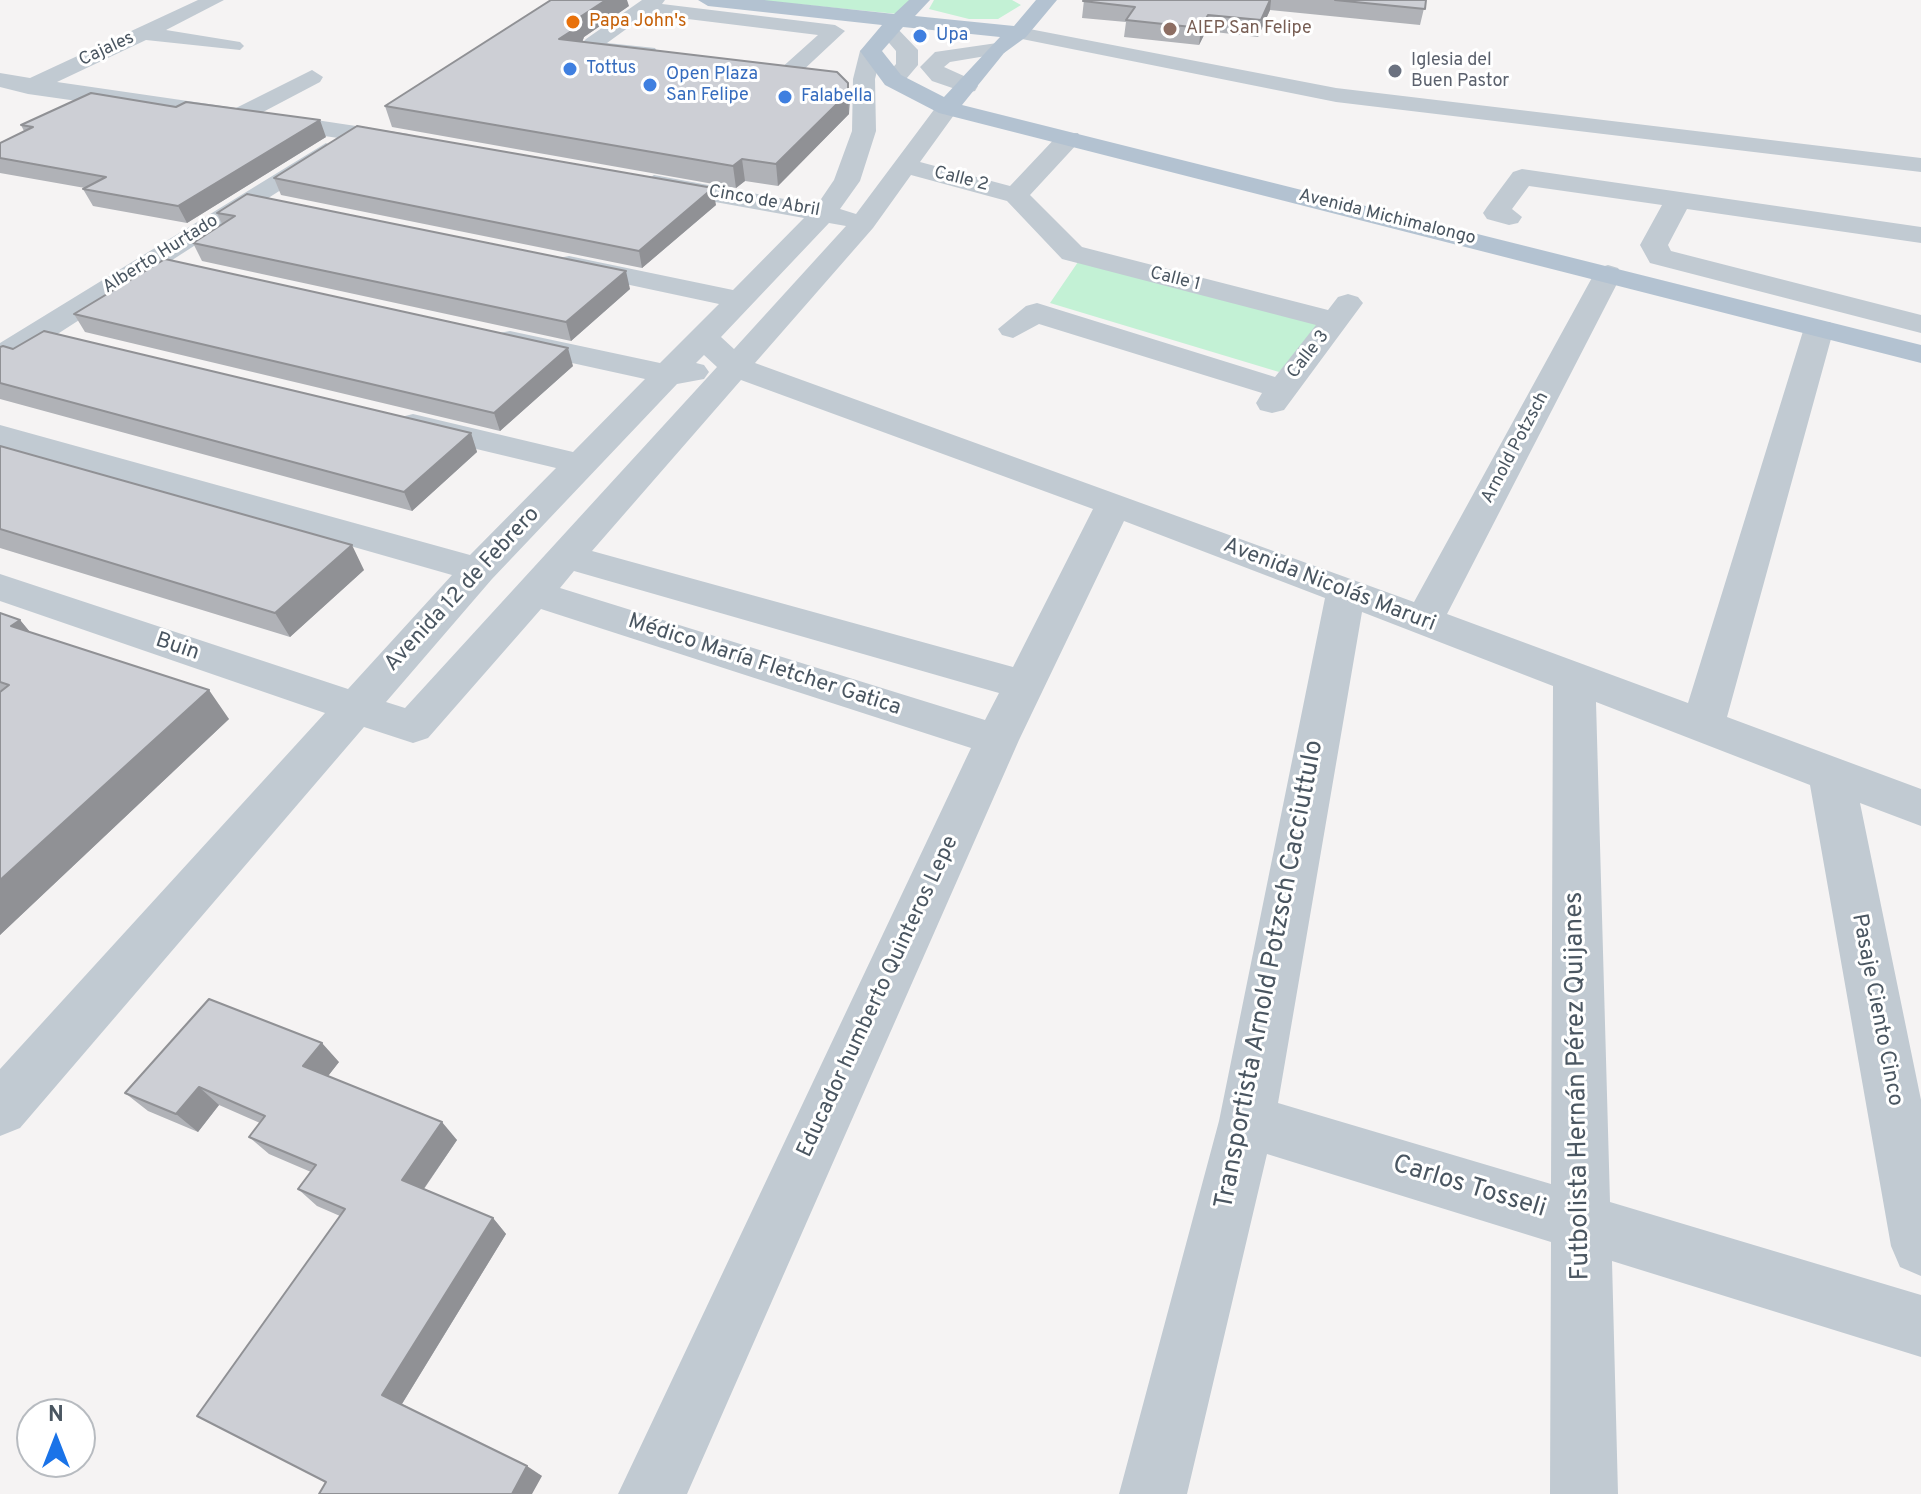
<!DOCTYPE html>
<html>
<head>
<meta charset="utf-8">
<style>
  body { margin:0 }
  #map { position:relative; width:1921px; height:1494px; overflow:hidden; background:#f5f3f3; font-family:Overpass,sans-serif }
  canvas { display:block }
  .north { position:absolute; left:16px; top:1398px; width:80px; height:80px; box-sizing:border-box; background:#fff; border:2px solid #b7bbc0; border-radius:50%; rotate:0deg; font-size:22px; font-weight:700; line-height:32px; text-align:center; color:#4a5661 }
  .north::after { content:''; display:block; margin:auto; width:28px; height:36px; background:#1a73e8; clip-path:polygon(50% 0,100% 100%,50% 72%,0 100%) }
</style>
</head>
<body>
<div id="map">
<canvas width="1921" height="1494"></canvas>
<div class="north">N</div>
</div>
<script>
const c = document.querySelector('canvas').getContext('2d');
c.lineJoin = 'round';
function fill(path, color) {
  c.fillStyle = color;
  c.fill(path, 'evenodd');
}
function toPath(rows) {
  const path = new Path2D();
  for (const r of rows) {
    path.moveTo(r[0], r[1]);
    for (let i = 2; i < r.length; i += 2) path.lineTo(r[i], r[i + 1]);
  }
  return path;
}
function trace(path, color, width, dash) {
  c.strokeStyle = color;
  c.lineWidth = width;
  c.lineCap = dash ? 'butt' : 'round';
  c.setLineDash(dash || []);
  c.stroke(path);
}
function label(font, color, halo, rows, align = 'center') {
  c.font = font + ' Overpass,sans-serif';
  c.lineWidth = 6;
  c.setLineDash([]);
  c.textBaseline = 'middle';
  c.strokeStyle = halo;
  c.fillStyle = color;
  for (const [text, x, y, turn = 0] of rows) {
    c.save();
    c.translate(x, y);
    c.rotate((+turn || 0) * Math.PI / 180);
    c.textAlign = isNaN(turn) ? turn : align;
    if (halo) c.strokeText(text, 0, 0);
    c.fillText(text, 0, 0);
    c.restore();
  }
}
fill(toPath([
  [755,0,918,0,898,14],
  [934,0,1012,0,1021,5,998,19,969,19,929,9],
  [1078,262,1324,324,1279,372,1050,303]
]), '#c3f1d5');
fill(toPath([
  [198,0,224,0,166,30,240,42,244,46,240,50,146,40,57,82,236,108,312,70,323,77,320,82,263,112,409,134,421,141,409,148,28,94,0,87,0,73,30,78,198,0],
  [642,0,665,0,662,4,835,25,845,31,798,75,790,77,779,70,818,35,647,14,607,43,655,48,658,53,655,58,587,52,582,43,586,39,642,0],
  [888,24,895,26,918,50,918,65,901,85,893,87,882,80,896,64,896,51,878,30,888,24],
  [1019,27,1336,88,1921,158,1921,172,1336,102,1012,37,1009,33,1012,29,1019,27],
  [997,43,1004,45,1008,49,1004,53,950,62,944,67,975,81,978,86,975,91,967,93,932,81,920,67,935,52,997,43],
  [871,45,882,51,875,79,876,131,860,181,840,209,856,214,939,103,947,101,959,108,920,162,1010,186,1060,133,1078,133,1081,138,1078,143,1030,195,1082,247,1328,310,1338,297,1348,294,1358,297,1363,303,1284,410,1272,413,1260,410,1256,403,1262,393,1039,324,1013,338,1002,335,998,329,1026,306,1037,303,1275,377,1316,325,1062,259,1007,201,911,175,873,228,755,363,1414,602,1594,274,1598,268,1608,265,1618,268,1622,274,1447,614,1688,703,1804,328,1808,322,1830,322,1834,328,1727,717,1921,789,1921,826,1860,803,1921,1100,1921,1276,1900,1267,1891,1246,1810,785,1596,702,1610,1202,1921,1295,1921,1357,1612,1261,1618,1494,1550,1494,1551,1242,1267,1154,1187,1494,1119,1494,1219,1121,1325,598,1124,521,1019,740,687,1494,618,1494,971,748,541,609,428,738,413,743,364,727,20,1128,0,1136,0,1069,325,713,0,601,0,574,348,689,452,575,0,446,0,425,470,555,556,468,401,431,396,424,401,417,413,414,573,452,645,379,499,347,495,340,499,333,510,331,660,363,719,304,569,272,559,270,555,264,559,258,569,256,733,290,804,218,654,191,641,183,654,175,817,205,834,180,852,131,853,79,860,51,871,45],
  [829,223,846,226,734,349,721,337,829,223],
  [704,355,717,367,405,708,386,702,492,579,677,384,704,379,709,372,704,365,696,363,704,355],
  [741,380,1093,509,1013,667,592,551,741,380],
  [574,571,999,693,985,720,560,588,574,571],
  [1362,612,1553,686,1551,1184,1278,1103,1362,612],
  [326,143,338,150,335,155,11,364,0,366,0,343,326,143],
  [1522,169,1921,227,1921,243,1687,209,1668,245,1671,251,1921,315,1921,333,1650,263,1640,245,1662,205,1529,186,1512,209,1522,217,1518,223,1509,225,1487,219,1483,213,1487,207,1513,172,1522,169]
]), '#c1cad2');
fill(toPath([
  [698,0,764,0,894,14,909,0,930,0,915,16,1014,26,1036,0,1057,0,1026,37,1004,53,962,105,1921,345,1921,363,939,113,885,85,860,51,882,25,708,6,698,0],
  [903,27,1000,37,944,97,901,75,882,51,903,27]
]), '#b3c2d1');
fill(toPath([
  [1084,0,1426,0,1420,25,1270,10,1258,37,1206,31,1199,45,1124,37,1126,22,1082,18],
  [629,6,584,37,582,42,850,104,849,114,778,186,745,181,736,188,392,127,385,106],
  [21,125,326,137,187,223,93,206,83,189,85,188,0,173,0,143,24,131],
  [274,178,716,205,642,268,281,195],
  [217,213,630,289,571,341,202,261,193,243,222,224],
  [74,314,573,366,500,431,85,332],
  [0,347,471,433,477,452,412,511,0,399],
  [0,446,364,570,290,637,0,548],
  [0,613,20,620,30,632,229,719,0,935],
  [339,1062,328,1076,457,1140,424,1189,493,1218,506,1234,402,1404,542,1476,326,1482,340,1216,317,1206,298,1189,311,1172,269,1154,249,1137,260,1123,219,1105,198,1132,148,1111,125,1093]
]), '#b0b2b7');
fill(toPath([
  [606,0,627,0,629,6,584,37,580,48,559,39,580,17],
  [1270,0,1271,0,1270,10,1258,37,1261,20],
  [1208,15,1206,31,1199,45,1201,28],
  [848,83,849,114,778,186,776,164],
  [320,120,326,137,187,223,178,206],
  [742,159,745,181,736,188,733,166],
  [713,188,716,205,642,268,639,251],
  [626,271,630,289,571,341,566,322],
  [568,348,573,366,500,431,494,413],
  [471,433,477,452,412,511,404,492],
  [352,545,364,570,290,637,275,613],
  [20,620,44,649,11,626],
  [209,690,229,719,0,935,0,880],
  [322,1043,339,1062,321,1085,303,1066],
  [199,1087,219,1105,198,1132,176,1114],
  [442,1122,457,1140,418,1197,402,1180],
  [493,1218,506,1234,400,1407,382,1395],
  [527,1466,542,1476,532,1494,512,1494]
]), '#909195');
const building = toPath([
  [551,0,606,0,580,17,576,28,559,39,837,72,848,83,848,93,776,164,742,159,733,166,385,106,551,0],
  [1084,0,1270,0,1261,20,1208,15,1201,28,1126,20,1135,7,1083,1,1084,0],
  [1335,0,1426,0,1425,9,1335,0],
  [91,93,176,107,186,102,320,120,178,206,83,189,106,177,0,158,0,143,33,127,21,125,91,93],
  [357,126,713,188,639,251,274,178,357,126],
  [247,194,626,271,566,322,193,243,235,216,217,213,247,194],
  [165,259,568,348,494,413,74,314,165,259],
  [44,331,471,433,404,492,0,383,0,347,3,346,13,349,44,331],
  [0,446,352,545,275,613,0,529,0,446],
  [0,613,20,620,11,626,209,690,0,880,0,692,9,685,0,682,0,613],
  [209,999,322,1043,303,1066,442,1122,402,1180,493,1218,382,1395,527,1466,512,1494,319,1494,326,1482,197,1416,345,1209,298,1189,316,1165,249,1137,265,1116,199,1087,176,1114,125,1093,209,999]
]);
fill(building, '#cdcfd5');
trace(building, '#909195', 2);
for (const [x, y, r, color] of [
  [573,22,8,"#e8710a"],
  [1170,29,8,"#8d6e63"],
  [920,36,8,"#3f7fe0"],
  [570,69,8,"#3f7fe0"],
  [1395,71,8,"#6b7280"],
  [650,85,8,"#3f7fe0"],
  [785,97,8,"#3f7fe0"]
]) {
  const dot = new Path2D();
  dot.arc(x, y, r, 0, 2 * Math.PI);
  c.fillStyle = color;
  c.fill(dot);
  trace(dot, '#fff', 3);
}
label('18px', '#c56008', '#fff', [
  ["Papa John's",589,22]
], 'left');
label('18px', '#785e54', '#fff', [
  ["AIEP San Felipe",1186,29]
], 'left');
label('18px', '#366cbe', '#fff', [
  ["Upa",936,36],
  ["Tottus",586,69],
  ["Open Plaza",666,75],
  ["San Felipe",666,96],
  ["Falabella",801,97]
], 'left');
label('18px', '#4a5661', '#fff', [
  ["Cajales",107,50,-25],
  ["Calle 2",961,180,14],
  ["Cinco de Abril",764,202,10],
  ["Avenida Michimalongo",1387,218,14],
  ["Alberto Hurtado",161,255,-32],
  ["Calle 1",1175,280,14],
  ["Calle 3",1309,355,-52],
  ["Arnold Potzsch",1516,448,-62]
]);
label('18px', '#5b616d', '#fff', [
  ["Iglesia del",1411,61],
  ["Buen Pastor",1411,82]
], 'left');
label('22px', '#4a5661', '#fff', [
  ["Avenida Nicolás Maruri",1329,586,21],
  ["Avenida 12 de Febrero",463,590,-47],
  ["Buin",177,648,19],
  ["Médico María Fletcher Gatica",764,666,18],
  ["Educador humberto Quinteros Lepe",879,997,-65],
  ["Pasaje Ciento Cinco",1876,1010,79]
]);
label('26px', '#4a5661', '#fff', [
  ["Transportista Arnold Potzsch Cacciuttulo",1271,975,-79],
  ["Futbolista Hernán Pérez Quijanes",1579,1086,-91],
  ["Carlos Tosseli",1469,1188,17]
]);
</script>
</body>
</html>
